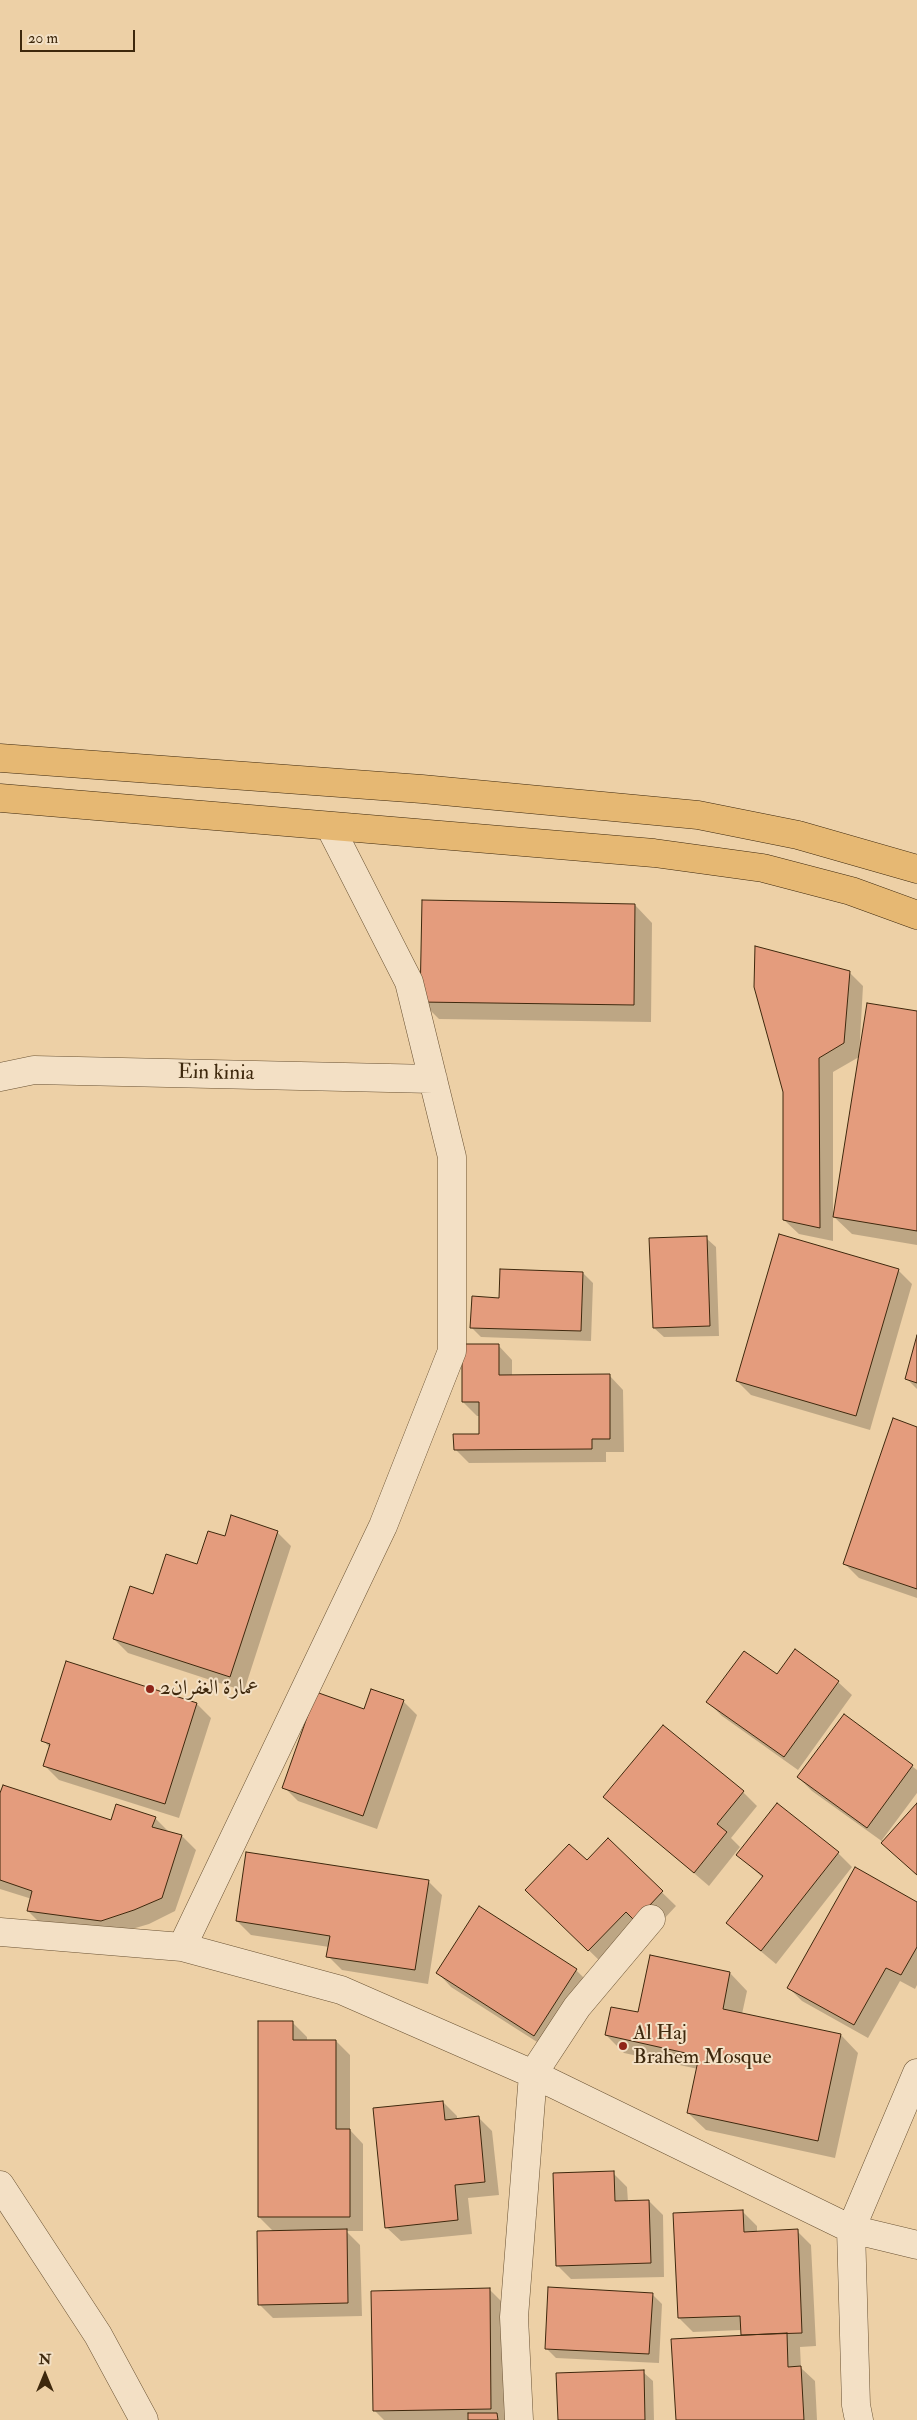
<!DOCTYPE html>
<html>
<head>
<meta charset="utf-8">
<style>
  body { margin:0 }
  #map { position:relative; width:917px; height:2420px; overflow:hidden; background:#edd0a6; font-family:"IM FELL Double Pica",serif }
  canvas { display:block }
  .north { position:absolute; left:20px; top:2350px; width:50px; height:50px; -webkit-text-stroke:4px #f3e0c5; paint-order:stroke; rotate:0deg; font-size:14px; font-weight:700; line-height:20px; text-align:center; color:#3e280d }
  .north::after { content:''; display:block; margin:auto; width:18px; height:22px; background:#3e280d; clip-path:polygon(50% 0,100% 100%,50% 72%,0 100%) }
  .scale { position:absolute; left:20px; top:30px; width:115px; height:22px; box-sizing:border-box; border:2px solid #3e280d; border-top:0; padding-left:6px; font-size:15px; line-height:18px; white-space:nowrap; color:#3e280d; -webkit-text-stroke:4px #f3e0c5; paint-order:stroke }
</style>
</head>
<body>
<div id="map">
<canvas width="917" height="2420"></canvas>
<div class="north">N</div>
<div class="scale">20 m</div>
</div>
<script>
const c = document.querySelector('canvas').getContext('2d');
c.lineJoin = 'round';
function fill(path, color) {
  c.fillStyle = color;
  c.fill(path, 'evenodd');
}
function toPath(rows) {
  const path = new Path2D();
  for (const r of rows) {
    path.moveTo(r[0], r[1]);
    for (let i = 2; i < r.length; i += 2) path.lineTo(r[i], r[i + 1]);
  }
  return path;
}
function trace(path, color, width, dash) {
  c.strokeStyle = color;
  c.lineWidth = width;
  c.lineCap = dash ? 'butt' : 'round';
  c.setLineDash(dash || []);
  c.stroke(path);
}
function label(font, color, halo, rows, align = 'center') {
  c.font = font + ' "IM FELL Double Pica",Amiri,serif';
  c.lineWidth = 4;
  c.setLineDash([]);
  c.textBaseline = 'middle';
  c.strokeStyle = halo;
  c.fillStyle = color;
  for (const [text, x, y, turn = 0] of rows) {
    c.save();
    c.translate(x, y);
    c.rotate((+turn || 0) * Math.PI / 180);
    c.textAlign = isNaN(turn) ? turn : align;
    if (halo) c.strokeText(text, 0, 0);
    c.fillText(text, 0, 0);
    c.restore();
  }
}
fill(toPath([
  [635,905,652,923,651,1022,439,1019,421,1001],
  [849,972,863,986,859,1057,833,1072,833,1213,917,1012,917,1245,852,1234,833,1216,833,1241,799,1234,784,1220,784,1092],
  [706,1238,716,1247,719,1336,664,1337,654,1328],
  [898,1270,912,1284,870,1430,751,1395,737,1381],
  [583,1273,593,1283,591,1341,481,1337,471,1327],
  [917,1340,917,1389,907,1379],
  [498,1345,512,1360,512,1376,609,1375,623,1390,624,1452,606,1452,606,1462,469,1463,455,1449,481,1435,481,1416,477,1416,463,1402],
  [917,1428,917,1598,859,1578,845,1564],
  [277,1532,291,1546,244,1691,128,1653,114,1639,198,1565,225,1538],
  [67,1663,197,1704,211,1718,179,1818,59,1780,45,1766,50,1748,43,1740],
  [777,1676,838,1682,852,1695,798,1770,722,1716,708,1702],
  [403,1701,417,1715,377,1829,298,1801,284,1787,365,1710],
  [844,1715,917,1770,917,1793,882,1840,884,1841,917,1805,917,1875,883,1842,812,1791,798,1777],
  [743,1792,757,1806,731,1838,740,1847,709,1886,605,1797],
  [0,1797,112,1822,155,1818,169,1832,182,1836,196,1850,175,1911,149,1924,115,1934,42,1925,28,1911,32,1899,0,1889],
  [777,1805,838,1853,852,1867,776,1964,727,1923,763,1878,738,1855],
  [608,1840,676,1906,650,1934,603,1964,541,1904],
  [428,1881,442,1895,428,1984,342,1970,328,1956,329,1947,251,1935,237,1921],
  [917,1903,917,1985,915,1989,900,1981,868,2038,802,2001,788,1987],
  [651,1956,730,1973,747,1991,742,2014,841,2035,858,2053,835,2158,706,2130,688,2113,698,2069,624,2053,606,2035,639,2014],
  [576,1970,590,1984,548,2049,451,1987,438,1973],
  [293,2023,307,2037,307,2041,336,2041,350,2055,350,2130,363,2144,363,2231,346,2231,360,2245,362,2316,273,2318,259,2304,274,2232,259,2217],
  [443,2102,457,2116,457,2120,478,2117,492,2131,499,2195,468,2198,472,2234,401,2241,386,2227],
  [613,2173,627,2187,628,2202,649,2201,663,2215,664,2277,571,2279,557,2265],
  [743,2212,757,2226,757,2233,797,2231,811,2245,816,2346,800,2347,801,2368,815,2381,817,2420,677,2420,743,2337,742,2330,693,2332,679,2318],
  [489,2289,503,2303,505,2420,384,2420,375,2411],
  [652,2294,662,2304,659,2363,556,2358,546,2348],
  [643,2372,653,2381,654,2420,559,2420]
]), '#0003');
const building = toPath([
  [422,900,635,904,634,1005,420,1002,422,900],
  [755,946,850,971,844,1043,819,1058,820,1228,783,1220,783,1092,754,987,755,946],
  [867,1003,917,1011,917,1231,833,1217,867,1003],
  [779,1234,899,1269,856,1416,736,1381,779,1234],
  [707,1236,710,1326,653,1328,649,1238,707,1236],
  [500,1269,583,1272,581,1331,470,1328,472,1296,499,1298,500,1269],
  [917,1335,917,1383,905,1379,917,1335],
  [462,1344,499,1344,499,1375,610,1374,610,1439,592,1439,592,1449,454,1450,453,1434,479,1434,479,1402,462,1402,462,1344],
  [893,1418,917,1427,917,1589,843,1564,893,1418],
  [231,1515,278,1531,230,1677,113,1639,130,1586,153,1594,166,1554,197,1564,208,1531,225,1536,231,1515],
  [795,1649,839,1681,784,1757,706,1702,744,1651,777,1674,795,1649],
  [66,1661,197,1703,165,1804,43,1766,50,1744,41,1741,66,1661],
  [371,1689,404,1700,363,1816,282,1788,316,1692,364,1709,371,1689],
  [844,1714,913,1765,867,1828,797,1777,844,1714],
  [663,1725,744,1791,717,1824,727,1832,694,1873,603,1797,663,1725],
  [3,1785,111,1820,116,1804,156,1817,152,1827,182,1835,162,1898,134,1910,101,1921,27,1911,32,1891,0,1880,0,1793,3,1785],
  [777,1803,839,1852,761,1951,726,1923,763,1876,736,1855,777,1803],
  [917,1803,917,1875,881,1843,917,1803],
  [608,1838,663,1891,635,1921,626,1912,588,1951,525,1890,569,1844,587,1860,608,1838],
  [246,1852,429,1880,415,1970,326,1957,330,1936,236,1921,246,1852],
  [855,1867,917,1902,917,1947,901,1975,886,1968,854,2025,787,1988,855,1867],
  [479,1906,577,1969,534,2036,436,1973,479,1906],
  [650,1955,730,1972,723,2009,841,2034,818,2141,687,2113,699,2056,605,2035,611,2007,638,2012,650,1955],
  [258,2021,293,2021,293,2040,336,2040,336,2129,350,2129,350,2217,258,2217,258,2021],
  [443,2101,445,2120,479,2116,485,2182,455,2185,458,2220,385,2228,373,2108,443,2101],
  [614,2171,615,2201,649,2200,651,2263,556,2266,553,2173,614,2171],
  [743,2210,744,2232,798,2229,802,2333,741,2335,740,2316,678,2318,673,2213,743,2210],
  [347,2229,348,2303,258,2305,257,2231,347,2229],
  [548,2287,653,2293,649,2354,545,2349,548,2287],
  [490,2288,491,2409,373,2411,371,2291,490,2288],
  [787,2333,788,2367,801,2366,804,2420,676,2420,671,2339,787,2333],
  [644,2370,645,2420,558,2420,556,2373,644,2370],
  [468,2413,497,2413,498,2420,468,2420,468,2413]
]);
fill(building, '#e49c7d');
trace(building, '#3e280d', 1);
const minor = toPath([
  [0,1077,34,1070,433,1079],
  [0,1932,182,1947,341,1990,533,2074,851,2229,917,2245],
  [182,1947,383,1526,452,1351,452,1157,409,982,330,827],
  [0,2185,98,2335,144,2420],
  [519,2420,514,2317,533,2074,577,2007,651,1919],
  [859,2420,856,2405,851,2229,917,2073]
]);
const major = toPath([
  [0,758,422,789,698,815,798,835,917,869],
  [0,798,654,853,763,868,851,891,917,915]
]);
trace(minor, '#6a5233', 29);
trace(major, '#3e280d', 29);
trace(minor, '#f3e0c5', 28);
trace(major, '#e6b873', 28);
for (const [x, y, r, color] of [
  [150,1689,5,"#8f2418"],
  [623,2046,5,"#8f2418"]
]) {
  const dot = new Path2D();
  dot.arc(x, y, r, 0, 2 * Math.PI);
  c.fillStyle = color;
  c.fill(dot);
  trace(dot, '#f3e0c5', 2);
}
label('21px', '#3e280d', '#f3e0c5', [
  ["Ein kinia",216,1074,1]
]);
label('21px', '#3e280d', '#f3e0c5', [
  ["عمارة الغفران2",160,1689],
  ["Al Haj",633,2034],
  ["Brahem Mosque",633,2058]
], 'left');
</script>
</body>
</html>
